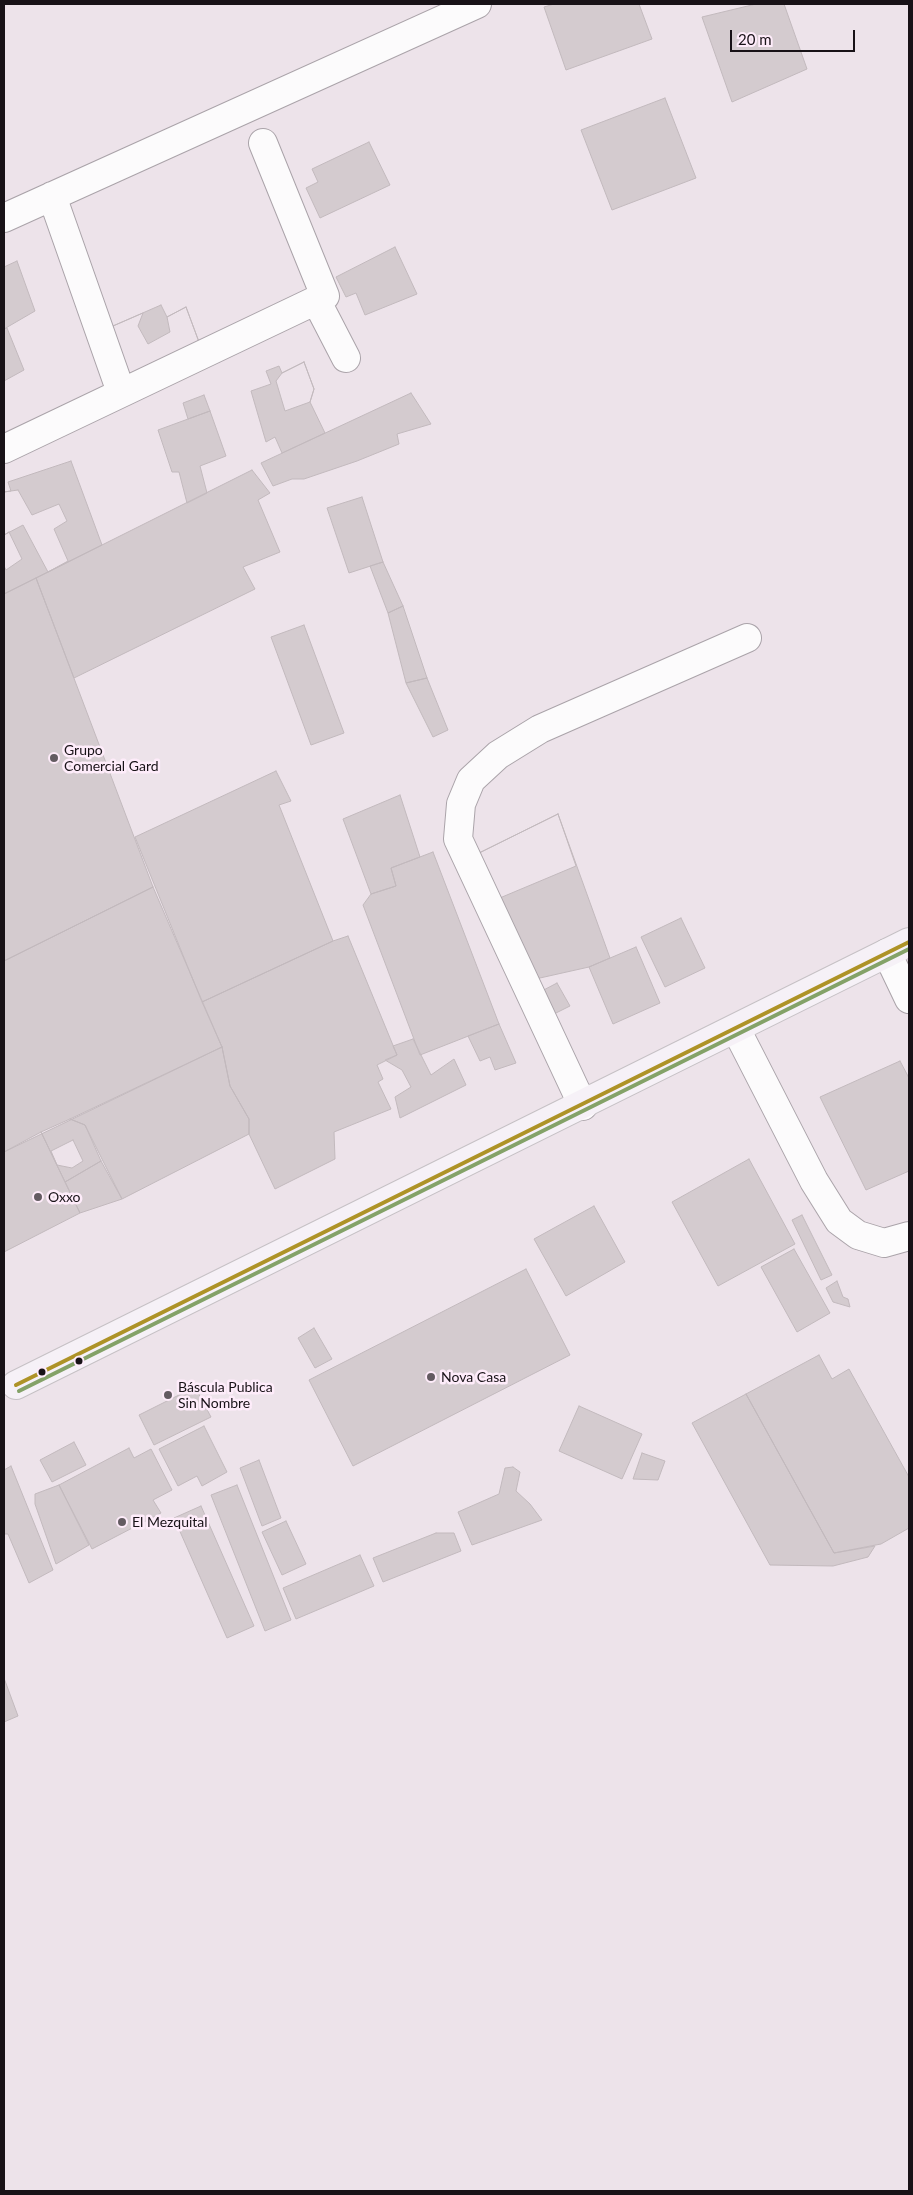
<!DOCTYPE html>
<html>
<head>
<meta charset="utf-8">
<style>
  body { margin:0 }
  #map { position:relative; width:913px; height:2195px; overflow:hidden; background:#ede3ea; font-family:Lato,sans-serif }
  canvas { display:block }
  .frame { position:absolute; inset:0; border:5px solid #181217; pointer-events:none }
  .scale { position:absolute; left:730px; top:30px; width:125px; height:22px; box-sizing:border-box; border:2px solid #181217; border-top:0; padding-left:6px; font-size:15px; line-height:18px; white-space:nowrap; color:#181217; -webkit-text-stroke:4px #feecfa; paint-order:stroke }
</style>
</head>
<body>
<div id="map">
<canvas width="913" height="2195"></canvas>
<div class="frame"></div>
<div class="scale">20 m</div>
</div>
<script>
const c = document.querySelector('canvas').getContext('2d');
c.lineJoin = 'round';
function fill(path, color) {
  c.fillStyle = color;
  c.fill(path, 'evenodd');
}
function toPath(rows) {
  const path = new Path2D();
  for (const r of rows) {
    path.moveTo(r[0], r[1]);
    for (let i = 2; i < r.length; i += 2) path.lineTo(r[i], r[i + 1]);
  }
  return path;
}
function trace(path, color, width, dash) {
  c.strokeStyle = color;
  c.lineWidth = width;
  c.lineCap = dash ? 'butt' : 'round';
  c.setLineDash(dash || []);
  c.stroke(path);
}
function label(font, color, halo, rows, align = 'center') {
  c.font = font + ' Lato,sans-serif';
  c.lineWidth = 5;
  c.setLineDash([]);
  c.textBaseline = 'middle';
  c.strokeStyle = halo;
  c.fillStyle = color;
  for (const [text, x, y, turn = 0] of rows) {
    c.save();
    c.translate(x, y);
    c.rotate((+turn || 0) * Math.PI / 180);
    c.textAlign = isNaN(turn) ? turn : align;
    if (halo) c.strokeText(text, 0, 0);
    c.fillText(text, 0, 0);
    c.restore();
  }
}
const building = toPath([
  [554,4,639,4,652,39,566,70,544,7,554,4],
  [756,4,784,4,807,69,732,102,702,17,756,4],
  [665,98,696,178,612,210,581,130,665,98],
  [369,142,390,185,320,218,306,188,318,182,312,169,369,142],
  [395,247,417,294,365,315,356,293,346,297,336,277,395,247],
  [17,261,35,311,4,329,4,267,17,261],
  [161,305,167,317,186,307,199,342,121,379,106,329,161,305],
  [186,307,199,342,121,379,106,329,143,313,138,326,148,344,170,332,167,317,186,307],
  [7,328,24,370,4,381,4,329,7,328],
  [304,362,314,389,310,402,325,433,282,453,275,437,266,442,251,391,271,384,266,371,279,366,282,373,304,362],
  [304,362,314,389,310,402,285,411,276,381,282,373,304,362],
  [411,393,431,424,397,434,399,444,357,461,304,479,292,479,273,486,261,463,411,393],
  [204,395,210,411,188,419,183,403,204,395],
  [210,411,226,456,200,466,207,493,187,503,179,472,172,472,158,430,210,411],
  [71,461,102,545,4,594,4,492,11,491,8,482,71,461],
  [252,470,270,493,258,500,280,552,243,567,255,589,74,678,36,578,252,470],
  [18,490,32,515,59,504,67,521,54,529,68,561,48,572,23,525,4,535,4,492,18,490],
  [362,497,383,562,349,573,327,508,362,497],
  [9,532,22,559,6,570,4,566,4,535,9,532],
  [383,562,403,606,388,613,370,566,383,562],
  [36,578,153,887,4,961,4,594,36,578],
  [403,606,427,678,406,683,388,613,403,606],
  [304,625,344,733,311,745,271,637,304,625],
  [427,678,448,730,433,737,406,683,427,678],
  [276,771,291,801,279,805,333,941,202,1002,135,837,276,771],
  [400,795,420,857,391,868,396,886,371,894,343,819,400,795],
  [558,814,610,958,589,967,531,980,475,855,558,814],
  [558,814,576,866,495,900,475,855,558,814],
  [433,852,499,1024,420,1055,363,905,371,894,396,886,391,868,433,852],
  [153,887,222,1047,4,1152,4,961,153,887],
  [681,918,705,968,665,987,641,937,681,918],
  [348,936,397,1055,377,1065,383,1079,378,1082,391,1109,334,1132,335,1159,275,1189,249,1134,249,1119,230,1086,222,1047,202,1002,333,941,348,936],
  [636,947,660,1003,613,1024,589,967,636,947],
  [557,983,570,1006,550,1016,538,993,557,983],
  [499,1024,516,1063,495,1070,490,1057,480,1061,468,1036,499,1024],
  [413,1039,431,1075,454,1059,466,1085,400,1118,395,1097,411,1087,402,1070,385,1060,397,1055,393,1046,413,1039],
  [222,1047,230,1086,249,1119,249,1134,122,1199,85,1125,70,1119,222,1047],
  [900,1061,909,1078,909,1171,866,1190,820,1097,900,1061],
  [70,1119,85,1125,101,1161,65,1182,41,1132,70,1119],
  [41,1132,80,1213,4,1252,4,1152,41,1132],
  [73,1140,83,1161,72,1168,57,1165,51,1151,73,1140],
  [749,1159,795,1244,718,1286,672,1202,749,1159],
  [101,1161,122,1199,80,1213,65,1182,101,1161],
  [594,1206,625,1262,566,1296,534,1239,594,1206],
  [802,1215,832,1275,821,1280,792,1220,802,1215],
  [794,1249,830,1313,797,1332,761,1267,794,1249],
  [526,1269,570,1355,353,1466,309,1380,526,1269],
  [837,1281,843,1297,848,1299,850,1307,833,1302,826,1288,837,1281],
  [314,1328,332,1359,315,1368,298,1338,314,1328],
  [819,1355,832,1379,849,1369,909,1477,909,1528,881,1544,834,1553,746,1394,819,1355],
  [195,1387,211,1417,154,1445,139,1415,195,1387],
  [746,1394,834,1553,875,1546,868,1557,833,1566,770,1565,692,1423,746,1394],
  [579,1406,642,1434,622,1479,559,1451,579,1406],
  [204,1426,227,1472,202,1486,197,1476,178,1486,159,1449,204,1426],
  [74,1442,86,1465,52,1482,40,1460,74,1442],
  [129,1448,134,1458,151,1449,172,1490,153,1500,161,1513,92,1549,59,1485,129,1448],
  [642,1453,665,1461,658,1480,633,1479,642,1453],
  [259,1460,281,1518,262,1526,240,1468,259,1460],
  [11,1466,53,1570,29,1583,8,1534,4,1534,4,1470,11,1466],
  [513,1467,520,1472,516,1491,530,1504,542,1520,472,1545,458,1512,499,1494,505,1468,513,1467],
  [59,1485,89,1545,56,1564,35,1504,35,1494,59,1485],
  [237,1485,291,1620,265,1631,211,1495,237,1485],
  [201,1506,254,1626,227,1638,174,1518,201,1506],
  [286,1521,306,1564,282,1575,262,1532,286,1521],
  [436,1533,454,1533,461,1551,383,1582,373,1558,436,1533],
  [360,1555,374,1586,296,1619,283,1588,360,1555],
  [4,1678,18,1716,4,1722,4,1678]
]);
fill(building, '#d4cbcf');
trace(building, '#c2b9bd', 1);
const minor = toPath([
  [52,196,121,392],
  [4,218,477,4],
  [316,300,346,358],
  [4,449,325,296,263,143],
  [887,953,909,999],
  [736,1029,814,1181,839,1221,858,1235,884,1243,909,1236],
  [583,1106,458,839,461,804,471,780,498,755,540,729,747,638]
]);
const major = toPath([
  [16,1385,909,942]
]);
trace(minor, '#aaa3a9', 30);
trace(major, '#c6c1c5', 30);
trace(minor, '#fcfbfc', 28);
trace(major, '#f6f1f7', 28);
trace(toPath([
  [16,1385,909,942]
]), '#ae9327', 4);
trace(toPath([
  [19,1391,909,949]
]), '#84a268', 4);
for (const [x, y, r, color] of [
  [54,758,5,"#635b61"],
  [38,1197,5,"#635b61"],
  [79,1361,4.5,"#181217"],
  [42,1372,4.5,"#181217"],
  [431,1377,5,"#635b61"],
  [168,1395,5,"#635b61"],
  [122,1522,5,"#635b61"]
]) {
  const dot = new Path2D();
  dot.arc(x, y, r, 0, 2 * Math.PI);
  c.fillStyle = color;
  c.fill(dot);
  trace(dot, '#feecfa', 2);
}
label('14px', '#181217', '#feecfa', [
  ["Grupo",64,750],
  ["Comercial Gard",64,766],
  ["Oxxo",48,1197],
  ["Nova Casa",441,1377],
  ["Báscula Publica",178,1387],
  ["Sin Nombre",178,1403],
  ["El Mezquital",132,1522]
], 'left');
</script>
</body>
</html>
